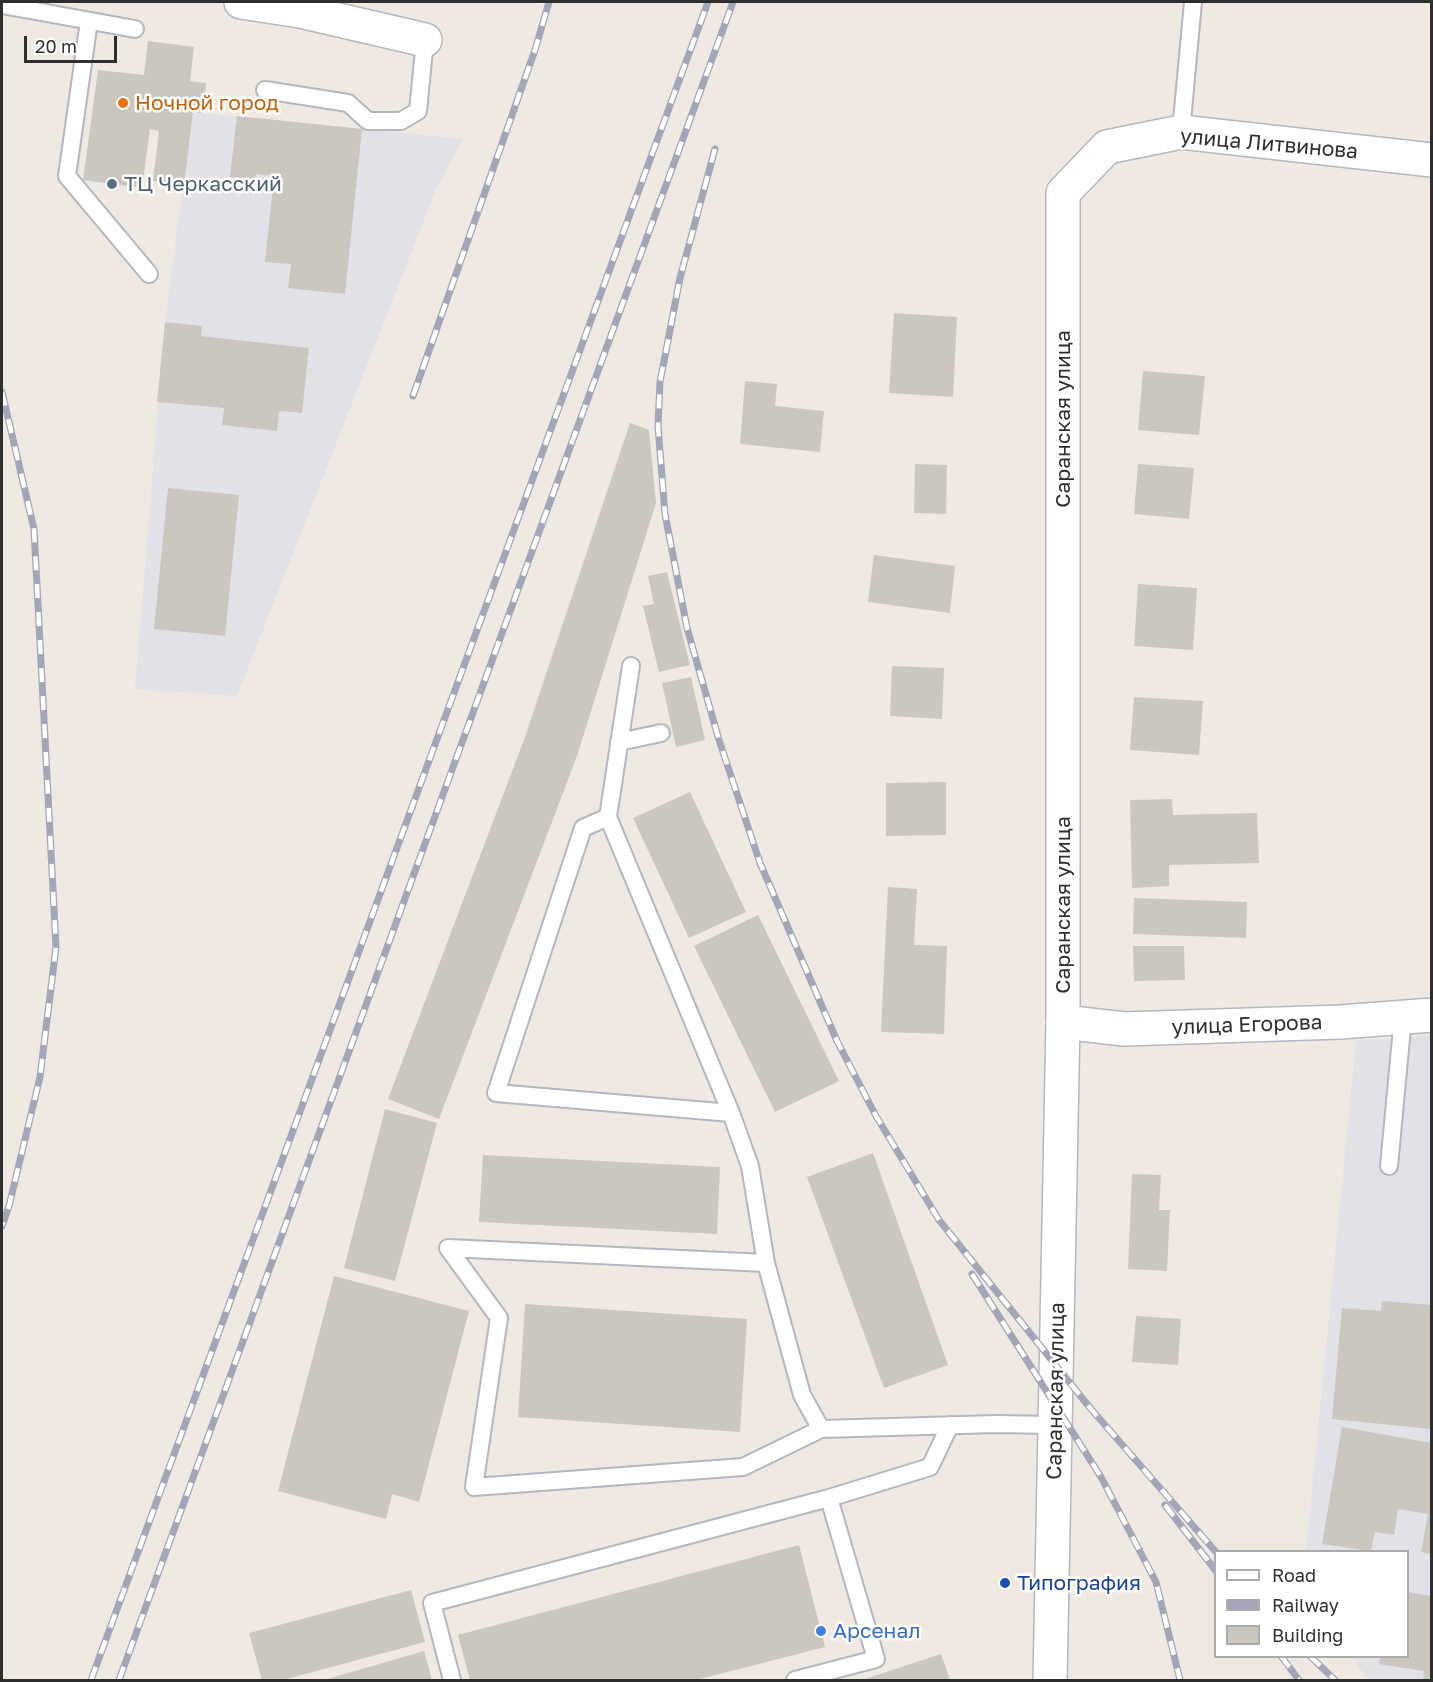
<!DOCTYPE html>
<html>
<head>
<meta charset="utf-8">
<style>
  body { margin:0 }
  #map { position:relative; width:1433px; height:1682px; overflow:hidden; background:#efe9e1; font-family:"Golos Text",sans-serif }
  canvas { display:block }
  .frame { position:absolute; inset:0; border:3px solid #2e2e2e; pointer-events:none }
  .legend { position:absolute; left:1214px; top:1550px; width:195px; height:108px; box-sizing:border-box; background:#fff; border:2px solid #ababab; margin:0; padding:8px 10px; list-style:none; font-size:18px; color:#2e2e2e }
  .legend li { display:flex; align-items:center; gap:12px; height:30px }
  .legend b { width:30px; border:2px solid #ababab }
  .scale { position:absolute; left:24px; top:36px; width:93px; height:27px; box-sizing:border-box; border:3px solid #2e2e2e; border-top:0; padding-left:8px; font-size:18px; line-height:21px; white-space:nowrap; color:#2e2e2e; -webkit-text-stroke:4px #fff; paint-order:stroke }
</style>
</head>
<body>
<div id="map">
<canvas width="1433" height="1682"></canvas>
<div class="frame"></div>
<ul class="legend">
<li><b style="height:8px;background:#fff"></b>Road</li>
<li><b style="height:8px;background:#a3a6b8"></b>Railway</li>
<li><b style="height:16px;background:#cbc7bf"></b>Building</li>
</ul>
<div class="scale">20 m</div>
</div>
<script>
const c = document.querySelector('canvas').getContext('2d');
c.lineJoin = 'round';
function fill(path, color) {
  c.fillStyle = color;
  c.fill(path, 'evenodd');
}
function toPath(rows) {
  const path = new Path2D();
  for (const r of rows) {
    path.moveTo(r[0], r[1]);
    for (let i = 2; i < r.length; i += 2) path.lineTo(r[i], r[i + 1]);
  }
  return path;
}
function trace(path, color, width, dash) {
  c.strokeStyle = color;
  c.lineWidth = width;
  c.lineCap = dash ? 'butt' : 'round';
  c.setLineDash(dash || []);
  c.stroke(path);
}
function label(font, color, halo, rows, align = 'center') {
  c.font = font + ' "Golos Text",sans-serif';
  c.lineWidth = 5;
  c.setLineDash([]);
  c.textBaseline = 'middle';
  c.strokeStyle = halo;
  c.fillStyle = color;
  for (const [text, x, y, turn = 0] of rows) {
    c.save();
    c.translate(x, y);
    c.rotate((+turn || 0) * Math.PI / 180);
    c.textAlign = isNaN(turn) ? turn : align;
    if (halo) c.strokeText(text, 0, 0);
    c.fillText(text, 0, 0);
    c.restore();
  }
}
fill(toPath([
  [193,112,463,139,437,187,237,696,135,689,165,322],
  [1431,1036,1431,1680,1368,1680,1352,1657,1408,1656,1408,1552,1306,1552,1356,1041]
]), '#e3e1e8');
fill(toPath([
  [148,41,194,47,190,81,206,83,202,113,193,112,184,185,153,181,159,131,150,129,142,188,83,180,98,70,144,75],
  [237,116,362,129,345,294,288,288,291,264,265,262,274,176,256,174,255,180,230,177],
  [894,313,957,317,953,397,889,393],
  [165,322,202,326,201,336,309,348,302,413,279,411,277,431,222,425,224,408,157,402],
  [1143,371,1205,376,1199,435,1138,430],
  [745,381,777,384,775,406,824,411,820,452,740,444],
  [630,423,649,430,656,503,577,756,439,1119,388,1099,525,737],
  [915,464,947,465,946,514,914,513],
  [1138,464,1194,468,1189,519,1134,514],
  [168,488,239,495,225,636,154,629],
  [874,555,955,566,950,613,868,602],
  [667,572,690,665,659,672,643,606,654,604,648,576],
  [1138,584,1197,588,1193,650,1134,646],
  [892,666,944,668,942,719,890,716],
  [691,677,705,740,676,747,662,683],
  [1134,697,1203,701,1199,755,1130,750],
  [946,782,946,835,886,836,886,783],
  [690,792,746,912,689,938,633,818],
  [1172,799,1173,815,1257,813,1259,863,1169,865,1169,886,1132,888,1130,800],
  [888,887,917,889,914,945,947,946,944,1034,881,1032],
  [1134,898,1247,902,1246,938,1133,934],
  [758,915,839,1081,775,1112,694,946],
  [1133,946,1184,946,1185,980,1134,981],
  [385,1109,437,1123,395,1281,344,1268],
  [873,1153,948,1365,884,1388,807,1177],
  [483,1155,720,1167,717,1234,479,1222],
  [1132,1174,1161,1175,1159,1210,1170,1210,1167,1271,1128,1269],
  [334,1276,469,1311,419,1502,392,1494,386,1519,278,1491],
  [1382,1301,1431,1305,1431,1429,1332,1419,1342,1308,1381,1311],
  [525,1304,747,1319,740,1432,518,1417],
  [1136,1316,1181,1319,1178,1365,1132,1362],
  [1342,1427,1431,1443,1431,1554,1421,1552,1428,1514,1398,1509,1394,1535,1375,1532,1371,1551,1322,1544],
  [799,1545,825,1647,696,1680,470,1680,458,1635],
  [411,1590,425,1642,283,1680,262,1680,249,1633],
  [1408,1592,1431,1596,1431,1680,1423,1680,1424,1671,1379,1664,1381,1656,1408,1656],
  [424,1651,432,1680,324,1680],
  [941,1654,950,1680,862,1680]
]), '#cbc7bf');
const lane = toPath([
  [2,5,135,29],
  [89,21,67,176,149,274],
  [265,90,348,103,368,121,401,121,418,111,425,40],
  [1181,132,1193,2],
  [631,666,608,817,731,1113],
  [619,742,661,733],
  [608,817,583,828,496,1093,731,1113,750,1166,766,1263],
  [1389,1166,1403,1017],
  [448,1248,499,1318,474,1487,743,1467,821,1429,996,1424,1055,1425],
  [448,1248,766,1263,802,1395,821,1429],
  [452,1680,432,1603,829,1498,930,1467,950,1425],
  [795,1680,876,1659,829,1498]
]);
const street = toPath([
  [241,2,300,11,425,40],
  [1063,1022,1124,1029,1341,1022,1432,1015]
]);
const secondary = toPath([
  [1050,1680,1063,1022,1063,193,1107,147,1181,132,1432,160]
]);
trace(lane, '#b4b7c1', 20);
trace(street, '#b4b7c1', 36);
trace(secondary, '#b4b7c1', 36);
trace(lane, '#fff', 16);
trace(street, '#fff', 33);
trace(secondary, '#fff', 33);
const rail = toPath([
  [715,149,680,278,660,382,658,426,665,514,687,628,719,740,760,863,837,1041,876,1116,939,1220,1091,1409,1216,1552],
  [2,392,34,529,56,947,40,1077,9,1206,2,1226],
  [413,396,535,50,549,2],
  [972,1274,1101,1477,1156,1582,1180,1680],
  [1165,1505,1216,1571],
  [1281,1656,1299,1680],
  [1310,1656,1335,1680],
  [91,1680,708,2],
  [119,1680,733,2]
]);
trace(rail, '#a3a6b8', 7);
trace(rail, '#fff', 4.5, [14]);
for (const [x, y, r, color] of [
  [123,103,6,"#e8710a"],
  [112,184,6,"#5c6f8a"],
  [1005,1583,6,"#1a4fb4"],
  [821,1631,6,"#3f7fe0"]
]) {
  const dot = new Path2D();
  dot.arc(x, y, r, 0, 2 * Math.PI);
  c.fillStyle = color;
  c.fill(dot);
  trace(dot, '#fff', 2);
}
label('21px', '#c56008', '#fff', [
  ["Ночной город",135,103]
], 'left');
label('21px', '#2e2e2e', '#fff', [
  ["улица Литвинова",1269,144,5],
  ["Саранская улица",1063,419,-90],
  ["Саранская улица",1063,905,-90],
  ["улица Егорова",1247,1025,-2],
  ["Саранская улица",1056,1391,-89]
]);
label('21px', '#4e5e75', '#fff', [
  ["ТЦ Черкасский",124,184]
], 'left');
label('21px', '#164399', '#fff', [
  ["Типография",1017,1583]
], 'left');
label('21px', '#366cbe', '#fff', [
  ["Арсенал",833,1631]
], 'left');
</script>
</body>
</html>
